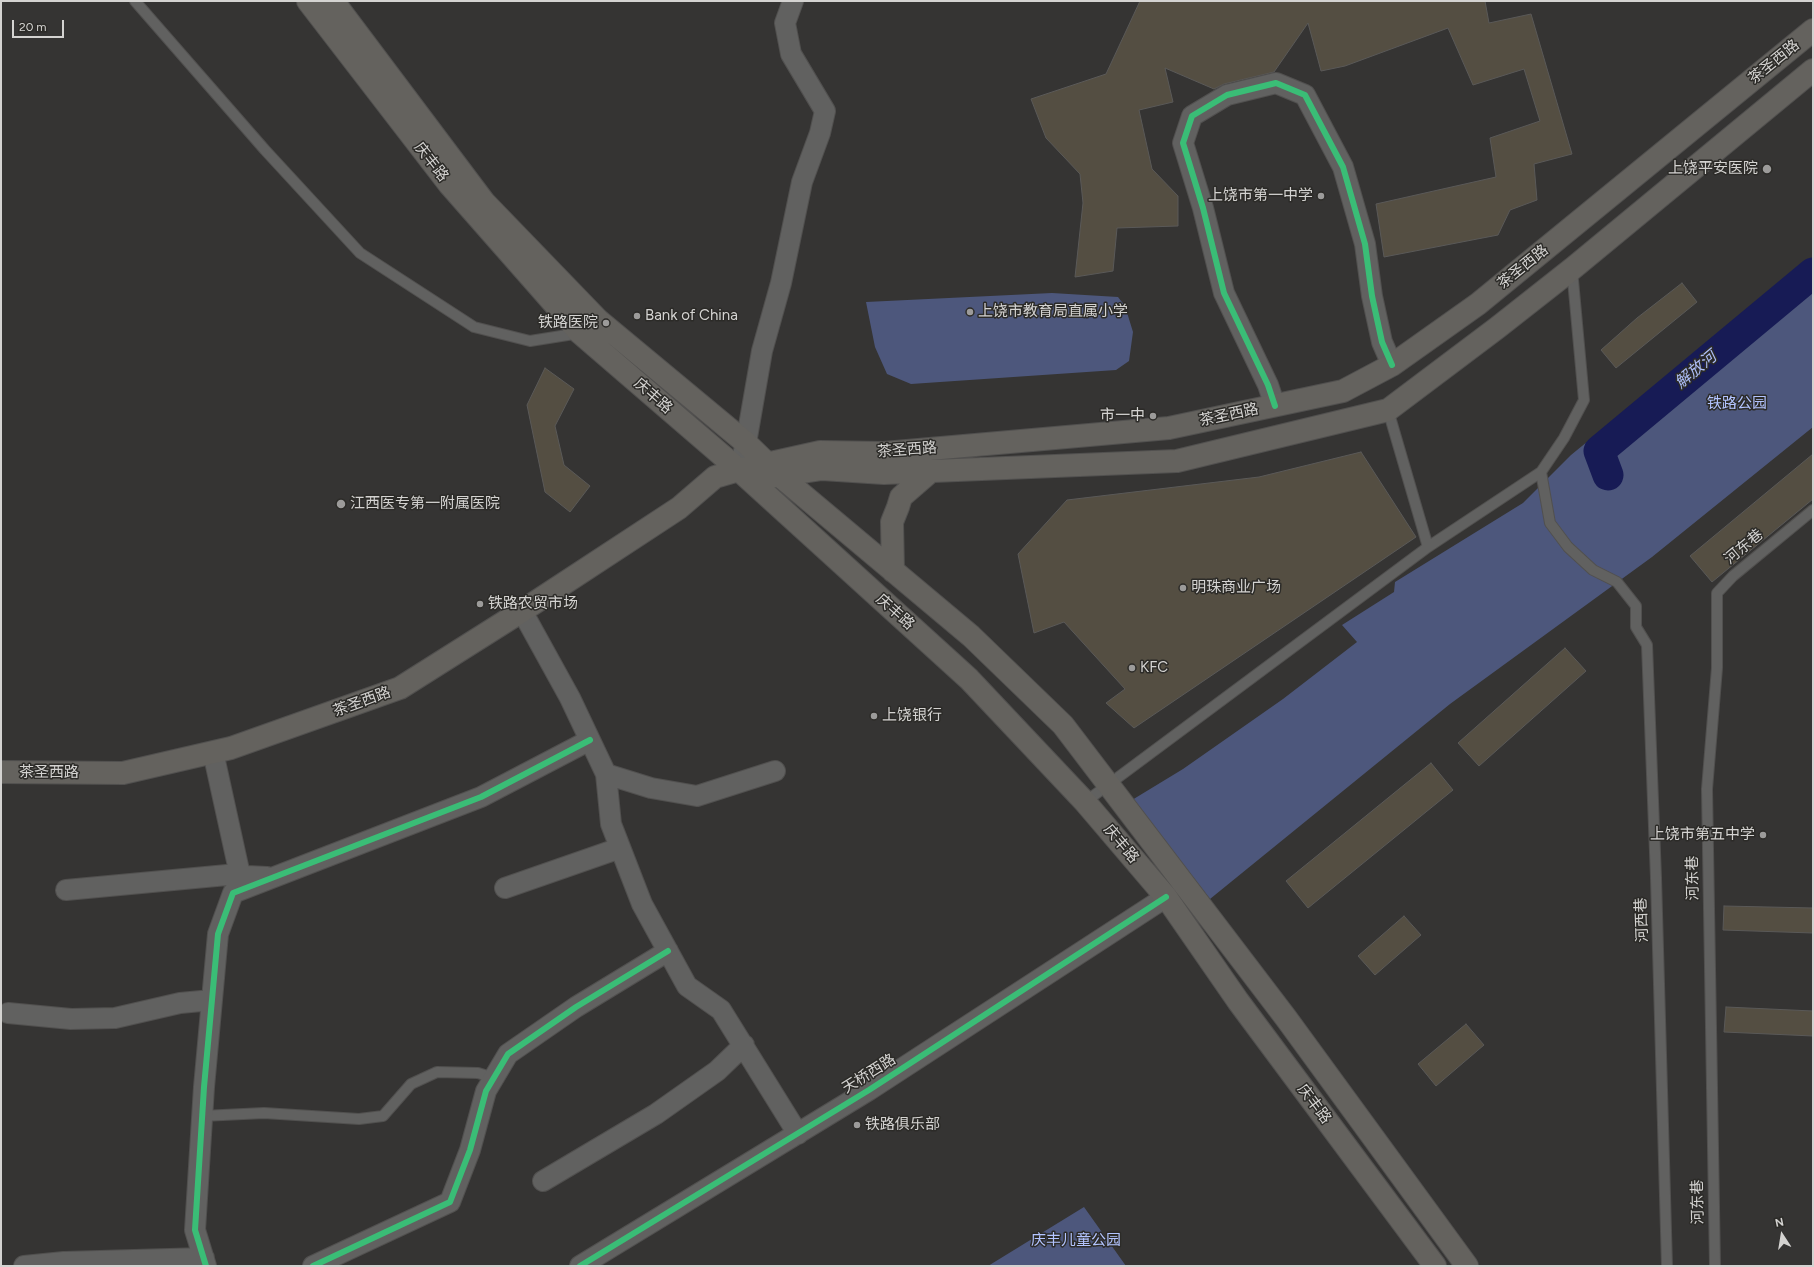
<!DOCTYPE html>
<html>
<head>
<meta charset="utf-8">
<style>
  body { margin:0 }
  #map { position:relative; width:1814px; height:1267px; overflow:hidden; background:#353433; font-family:Figtree,sans-serif }
  canvas { display:block }
  .frame { position:absolute; inset:0; border:2px solid #d4d3d1; pointer-events:none }
  .north { position:absolute; left:1762px; top:1215px; width:40px; height:40px; -webkit-text-stroke:3px #2c2b28; paint-order:stroke; rotate:348deg; font-size:11px; font-weight:700; line-height:16px; text-align:center; color:#d4d3d1 }
  .north::after { content:''; display:block; margin:auto; width:14px; height:18px; background:#d4d3d1; clip-path:polygon(50% 0,100% 100%,50% 72%,0 100%) }
  .scale { position:absolute; left:12px; top:20px; width:52px; height:18px; box-sizing:border-box; border:2px solid #d4d3d1; border-top:0; padding-left:5px; font-size:12px; line-height:14px; white-space:nowrap; color:#d4d3d1; -webkit-text-stroke:3px #2c2b28; paint-order:stroke }
</style>
</head>
<body>
<div id="map">
<canvas width="1814" height="1267"></canvas>
<div class="frame"></div>
<div class="north">N</div>
<div class="scale">20 m</div>
</div>
<script>
const c = document.querySelector('canvas').getContext('2d');
c.lineJoin = 'round';
function fill(path, color) {
  c.fillStyle = color;
  c.fill(path, 'evenodd');
}
function toPath(rows) {
  const path = new Path2D();
  for (const r of rows) {
    path.moveTo(r[0], r[1]);
    for (let i = 2; i < r.length; i += 2) path.lineTo(r[i], r[i + 1]);
  }
  return path;
}
function trace(path, color, width, dash) {
  c.strokeStyle = color;
  c.lineWidth = width;
  c.lineCap = dash ? 'butt' : 'round';
  c.setLineDash(dash || []);
  c.stroke(path);
}
function label(font, color, halo, rows, align = 'center') {
  c.font = font + ' Figtree,"Noto Sans SC",sans-serif';
  c.lineWidth = 3;
  c.setLineDash([]);
  c.textBaseline = 'middle';
  c.strokeStyle = halo;
  c.fillStyle = color;
  for (const [text, x, y, turn = 0] of rows) {
    c.save();
    c.translate(x, y);
    c.rotate((+turn || 0) * Math.PI / 180);
    c.textAlign = isNaN(turn) ? turn : align;
    if (halo) c.strokeText(text, 0, 0);
    c.fillText(text, 0, 0);
    c.restore();
  }
}
fill(toPath([
  [1813,257,1813,427,1652,557,1450,704,1210,899,1132,800,1183,769,1283,699,1357,642,1342,625,1394,592,1395,582,1523,503,1571,455],
  [1052,293,1118,297,1125,306,1133,332,1129,361,1116,370,911,384,887,374,875,347,866,302],
  [1084,1207,1126,1266,988,1266]
]), '#4d577c');
trace(toPath([
  [1608,475,1599,451,1813,273]
]), '#171b55', 31);
const building = toPath([
  [1140,1,1485,1,1489,23,1531,14,1572,154,1534,164,1537,200,1510,210,1498,235,1384,257,1376,204,1496,177,1490,138,1540,121,1524,69,1473,85,1448,28,1345,66,1321,71,1308,23,1274,72,1224,84,1214,89,1165,68,1173,102,1139,110,1152,169,1178,196,1178,226,1117,228,1113,271,1075,277,1083,203,1080,174,1046,138,1031,99,1106,74,1140,1],
  [1682,283,1697,302,1616,368,1601,350,1637,318,1682,283],
  [545,368,574,389,555,426,564,465,590,486,570,512,545,492,527,405,545,368],
  [1361,452,1416,537,1134,728,1106,703,1125,689,1064,622,1034,633,1018,554,1067,500,1259,477,1361,452],
  [1813,454,1813,499,1712,582,1690,556,1813,454],
  [1565,648,1586,671,1479,766,1458,743,1565,648],
  [1431,763,1453,790,1308,908,1286,881,1431,763],
  [1724,906,1813,908,1813,933,1723,930,1724,906],
  [1404,916,1421,935,1375,975,1358,956,1404,916],
  [1726,1007,1813,1011,1813,1036,1724,1032,1726,1007],
  [1466,1024,1484,1045,1436,1086,1418,1064,1466,1024]
]);
fill(building, '#544e42');
trace(building, '#5a5958', 1);
const lane = toPath([
  [135,1,265,150,360,253,474,327,530,341,580,333],
  [1541,472,1550,523,1568,547,1593,570,1617,582,1636,606,1636,627,1647,645,1656,878,1667,1266],
  [1428,547,1541,472,1564,438,1584,400,1572,269],
  [1085,802,1428,547,1388,410],
  [202,1116,264,1113,359,1119,383,1116,411,1084,437,1072,478,1073,494,1078],
  [1715,1266,1707,789,1717,668,1717,593,1733,576,1813,510]
]);
const street = toPath([
  [1275,406,1268,385,1224,293,1203,208,1183,143,1192,116,1227,95,1276,83,1305,95,1343,167,1365,244,1372,296,1382,342,1392,365],
  [739,470,746,443,762,351,781,283,802,182,820,133,825,111,791,54,785,23,793,1],
  [522,611,570,698,606,774,611,824,642,904,687,986,721,1010,798,1134],
  [213,752,240,875],
  [606,774,651,788,697,796,775,771],
  [505,888,620,848],
  [66,890,227,875,267,877],
  [8,1013,71,1019,115,1018,180,1003,212,1000],
  [543,1181,656,1114,717,1071,744,1045],
  [24,1266,64,1262,204,1258],
  [206,1266,195,1230,204,1087,218,934,233,893,481,797,590,740],
  [313,1266,450,1202,470,1150,486,1091,508,1054,576,1007,668,951],
  [580,1266,869,1090,1166,897]
]);
const secondary = toPath([
  [308,1,449,184,580,333,739,470,969,679,1085,802,1166,897,1238,1001,1435,1266],
  [333,1,484,202,598,320,746,443,779,475,971,636,1063,725,1286,1018,1467,1266],
  [770,477,822,469,884,473,1177,461,1388,410,1497,328,1572,269,1813,70],
  [893,571,892,522,898,507,901,497,931,471],
  [1,772,123,773,231,748,400,688,522,611,679,508,715,477,739,470,820,452,884,453,1169,428,1343,391,1392,365,1478,304,1813,30]
]);
trace(lane, '#51504f', 12);
trace(street, '#51504f', 22);
trace(secondary, '#51504f', 24);
trace(lane, '#616160', 10);
trace(street, '#616160', 20);
trace(secondary, '#64625e', 22);
trace(toPath([
  [1275,406,1268,385,1224,293,1203,208,1183,143,1192,116,1227,95,1276,83,1305,95,1343,167,1365,244,1372,296,1382,342,1392,365],
  [206,1266,195,1230,204,1087,218,934,233,893,481,797,590,740],
  [313,1266,450,1202,470,1150,486,1091,508,1054,576,1007,668,951],
  [580,1266,869,1090,1166,897]
]), '#3abd76', 6);
for (const [x, y, r, color] of [
  [1767,169,5,"#9c9b9a"],
  [1321,196,4,"#9c9b9a"],
  [970,312,4,"#9c9b9a"],
  [637,316,4,"#9c9b9a"],
  [606,323,4,"#9c9b9a"],
  [1153,416,4,"#9c9b9a"],
  [341,504,5,"#9c9b9a"],
  [1183,588,4,"#9c9b9a"],
  [480,604,4,"#9c9b9a"],
  [1132,668,4,"#9c9b9a"],
  [874,716,4,"#9c9b9a"],
  [1763,835,4,"#9c9b9a"],
  [857,1125,4,"#9c9b9a"]
]) {
  const dot = new Path2D();
  dot.arc(x, y, r, 0, 2 * Math.PI);
  c.fillStyle = color;
  c.fill(dot);
  trace(dot, '#2c2b28', 1.5);
}
label('15px', '#d4d3d1', '#2c2b28', [
  ["茶圣西路",1774,62,-39],
  ["庆丰路",431,162,52],
  ["茶圣西路",1523,267,-39],
  ["庆丰路",653,396,41],
  ["茶圣西路",1229,415,-12],
  ["茶圣西路",907,450,-4],
  ["河东巷",1744,547,-40],
  ["庆丰路",895,612,42],
  ["茶圣西路",362,702,-20],
  ["茶圣西路",49,773],
  ["庆丰路",1121,844,50],
  ["河东巷",1693,878,-91],
  ["河西巷",1642,920,-92],
  ["天桥西路",869,1074,-32],
  ["庆丰路",1314,1104,53],
  ["河东巷",1698,1202,-91]
]);
label('15px', '#d4d3d1', '#2c2b28', [
  ["上饶平安医院",1758,169,"right"],
  ["上饶市第一中学",1313,196,"right"],
  ["上饶市教育局直属小学",978,312],
  ["Bank of China",645,316],
  ["铁路医院",598,323,"right"],
  ["市一中",1145,416,"right"],
  ["江西医专第一附属医院",350,504],
  ["明珠商业广场",1191,588],
  ["铁路农贸市场",488,604],
  ["KFC",1140,668],
  ["上饶银行",882,716],
  ["上饶市第五中学",1755,835,"right"],
  ["铁路俱乐部",865,1125]
], 'left');
label('15px', '#b3c4ff', '#2c2b28', [
  ["铁路公园",1737,404],
  ["庆丰儿童公园",1076,1241]
]);
label('italic 16px', '#aebff9', '#2c2b28', [
  ["解放河",1696,370,-40]
]);
</script>
</body>
</html>
